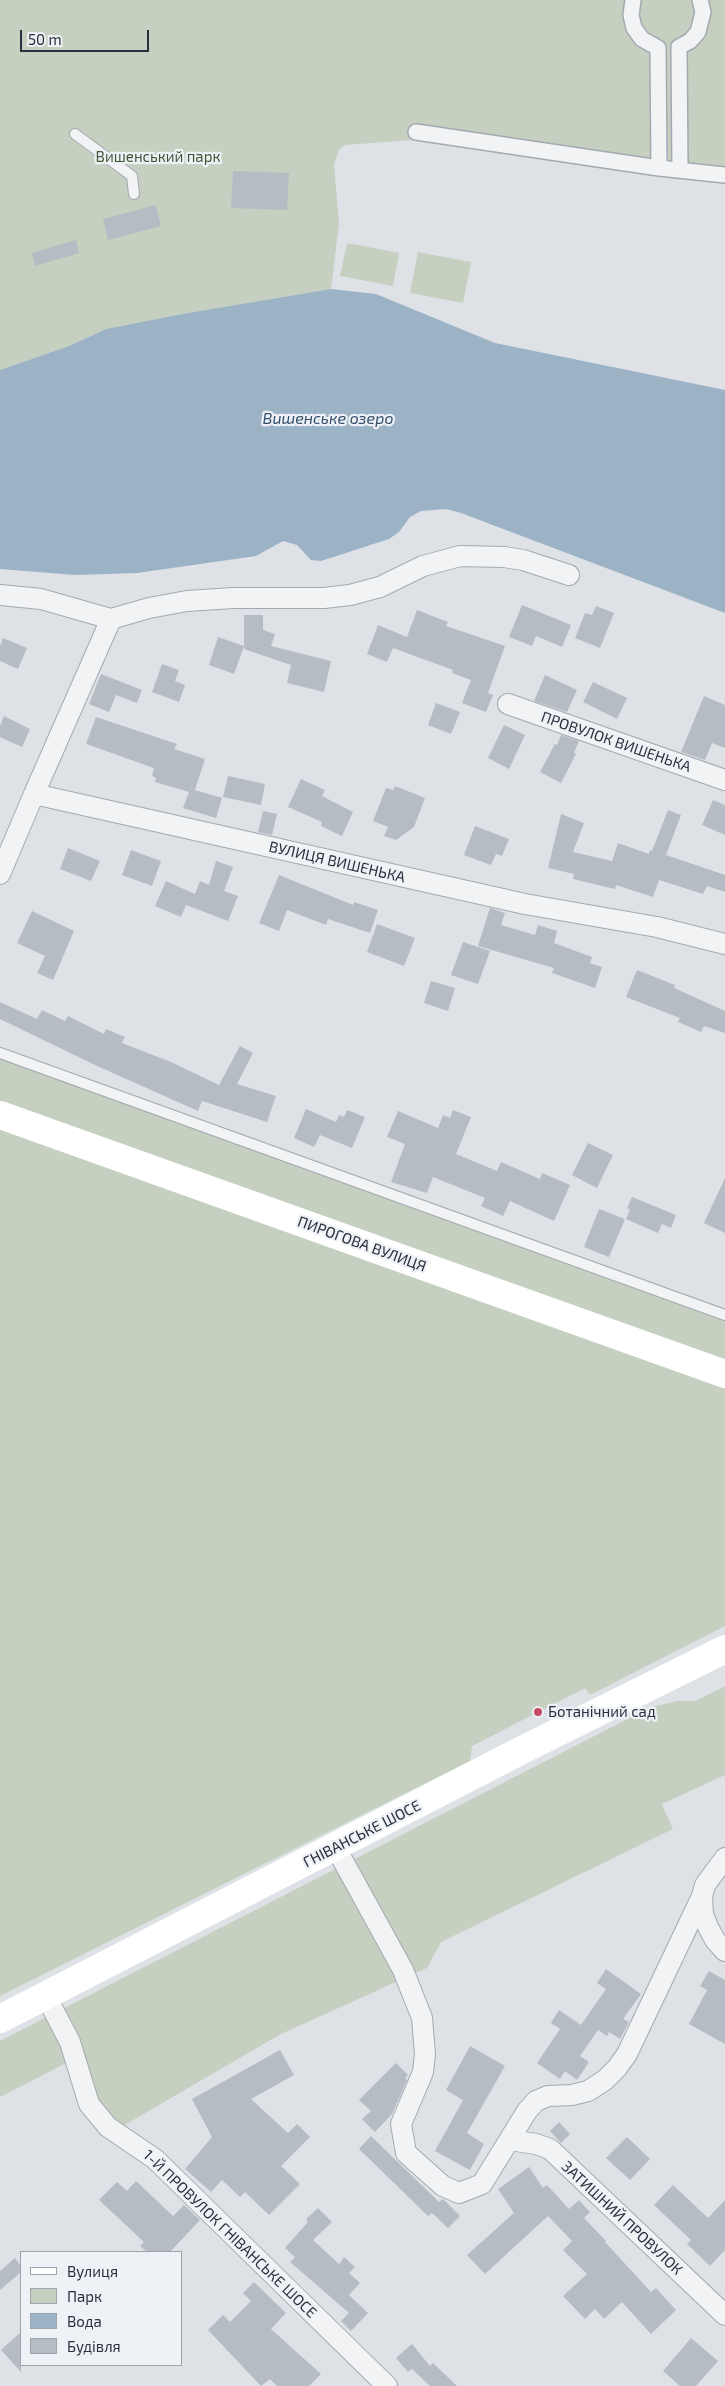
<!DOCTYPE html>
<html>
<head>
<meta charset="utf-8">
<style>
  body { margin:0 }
  #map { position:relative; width:725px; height:2386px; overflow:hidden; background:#dee2e7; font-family:"Exo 2",sans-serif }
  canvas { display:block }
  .legend { position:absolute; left:20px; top:2251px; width:162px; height:115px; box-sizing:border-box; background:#eef1f5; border:1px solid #9fa4ab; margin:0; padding:6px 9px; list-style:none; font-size:15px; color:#29313d }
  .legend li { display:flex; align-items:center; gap:10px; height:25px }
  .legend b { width:25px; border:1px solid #9fa4ab }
  .scale { position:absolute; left:20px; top:30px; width:129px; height:22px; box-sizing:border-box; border:2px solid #29313d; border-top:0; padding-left:6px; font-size:15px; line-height:18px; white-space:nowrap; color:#29313d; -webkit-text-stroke:4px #eef1f5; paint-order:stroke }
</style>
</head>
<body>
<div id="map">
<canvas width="725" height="2386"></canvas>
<ul class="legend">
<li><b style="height:6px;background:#fff"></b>Вулиця</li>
<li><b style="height:14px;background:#c5d0c0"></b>Парк</li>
<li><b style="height:14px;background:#9cb2c5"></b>Вода</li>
<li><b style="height:14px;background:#b6bcc3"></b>Будівля</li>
</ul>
<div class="scale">50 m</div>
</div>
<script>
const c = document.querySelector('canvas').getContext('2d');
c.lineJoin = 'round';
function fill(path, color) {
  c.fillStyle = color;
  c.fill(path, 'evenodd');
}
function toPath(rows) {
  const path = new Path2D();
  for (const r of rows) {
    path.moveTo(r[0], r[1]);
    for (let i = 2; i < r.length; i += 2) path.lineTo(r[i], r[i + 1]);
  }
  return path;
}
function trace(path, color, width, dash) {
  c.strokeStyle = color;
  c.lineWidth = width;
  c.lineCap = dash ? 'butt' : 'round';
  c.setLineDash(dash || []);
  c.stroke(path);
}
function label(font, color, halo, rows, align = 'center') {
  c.font = font + ' "Exo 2",sans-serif';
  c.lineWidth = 4.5;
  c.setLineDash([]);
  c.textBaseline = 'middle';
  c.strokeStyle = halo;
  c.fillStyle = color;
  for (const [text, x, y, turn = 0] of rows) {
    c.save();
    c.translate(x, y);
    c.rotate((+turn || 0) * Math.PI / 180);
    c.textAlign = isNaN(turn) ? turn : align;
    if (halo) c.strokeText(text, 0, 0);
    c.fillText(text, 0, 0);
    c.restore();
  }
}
fill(toPath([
  [0,0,725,0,725,175,453,137,345,145,339,150,334,164,339,224,331,289,182,314,106,329,69,346,0,370],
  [347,243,399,253,393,286,340,276],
  [418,252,471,262,463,303,410,293],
  [0,1053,725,1315,725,1359,0,1101],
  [0,1114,725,1374,725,1626,590,1695,585,1688,472,1746,470,1761,0,1996],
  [725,1686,725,1775,662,1804,673,1829,441,1942,427,1968,281,2034,123,2126,96,2100,80,2056,0,2097,0,2041,651,1707,678,1701,695,1701]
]), '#c5d0c0');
fill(toPath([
  [331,289,376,294,495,343,725,390,725,613,461,513,446,509,421,511,410,517,399,532,389,539,321,561,311,560,297,545,283,541,256,556,137,573,75,575,0,569,0,370,69,346,106,329,182,314]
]), '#9cb2c5');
fill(toPath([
  [233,171,289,173,287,210,231,208],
  [156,205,161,226,108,240,103,219],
  [76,240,79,253,35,266,32,253],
  [522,605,571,625,562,647,536,636,532,646,509,637],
  [596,606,614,613,600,648,575,638,585,613,592,615],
  [417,610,448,622,446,626,505,646,488,693,493,695,486,712,462,703,471,680,452,673,453,670,393,648,387,662,367,654,378,625,407,637],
  [244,615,263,615,263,630,275,634,271,646,331,661,324,692,287,683,291,665,244,649],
  [218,637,244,646,234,674,209,665],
  [3,638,27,648,18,669,0,661,0,646],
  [162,664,179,670,175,681,185,685,179,702,152,692],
  [101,674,142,690,137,703,116,695,109,712,89,704],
  [545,675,577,690,567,712,534,701],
  [593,682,627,698,617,719,583,702],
  [704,696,725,705,725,748,712,743,705,760,681,752],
  [436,703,460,712,451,734,428,725],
  [4,716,30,729,22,747,0,737,0,726],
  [96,717,177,744,174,749,205,759,195,790,222,798,216,818,183,808,189,792,155,782,156,778,152,776,154,768,86,744],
  [504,725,525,735,509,769,488,758],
  [561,735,579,741,574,753,576,754,561,783,540,772,555,744,557,745],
  [228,776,265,784,261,805,223,797],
  [301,779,325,790,322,796,353,812,342,836,321,826,322,822,288,807],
  [395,786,425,798,414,827,396,840,384,836,388,827,373,821,386,788,393,790],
  [713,800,725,805,725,835,702,825],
  [668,810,681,815,666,855,725,875,725,892,707,886,703,894,659,880,653,897,616,885,615,889,573,879,574,874,548,868,561,814,584,823,573,852,612,861,618,843,649,854,650,850,652,851],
  [263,811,277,814,272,835,258,832],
  [475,826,509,839,502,856,496,854,491,865,464,855],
  [68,848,100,861,91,881,60,869],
  [131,850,161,861,152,886,122,875],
  [216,861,233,867,224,891,238,896,228,921,186,905,181,917,155,906,166,881,195,894,200,881,209,885],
  [279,875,353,905,354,902,378,910,370,933,328,919,326,925,287,910,279,931,259,923],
  [490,908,505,913,501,925,535,935,538,925,557,931,554,943,592,957,590,963,602,967,595,988,552,973,554,968,478,946],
  [32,911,74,931,53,980,37,973,45,956,17,943],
  [377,924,415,938,404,966,367,952],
  [463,942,490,951,478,984,451,975],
  [637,970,675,985,674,988,725,1011,725,1033,704,1026,701,1032,678,1022,680,1018,626,997],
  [431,981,455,988,448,1011,424,1003],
  [0,1002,37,1019,42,1010,65,1021,68,1016,104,1034,106,1029,125,1037,122,1043,171,1062,219,1085,240,1046,253,1053,237,1084,276,1096,267,1122,202,1101,198,1111,95,1065,0,1019],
  [306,1109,336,1122,339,1115,344,1117,347,1110,365,1117,352,1148,320,1135,314,1147,294,1138],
  [453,1110,471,1117,456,1154,497,1171,501,1162,540,1179,542,1173,570,1185,554,1221,510,1201,503,1216,481,1206,485,1198,433,1177,427,1193,391,1182,405,1144,387,1137,398,1111,438,1128,443,1115,450,1118],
  [588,1143,613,1155,597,1188,572,1175],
  [725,1178,725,1233,704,1223],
  [632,1197,676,1215,671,1228,662,1224,658,1233,626,1219,630,1210,627,1208],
  [599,1209,625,1219,609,1257,584,1247],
  [606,1969,641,1994,623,2019,629,2022,620,2039,609,2032,607,2036,598,2030,580,2056,589,2062,577,2080,565,2071,560,2079,537,2063,560,2029,551,2023,559,2010,581,2025,606,1989,597,1983],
  [709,1971,725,1980,725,2044,689,2024,707,1990,700,1986],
  [470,2046,505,2066,467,2133,484,2144,470,2170,435,2151,463,2100,446,2090],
  [280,2050,294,2075,251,2099,288,2133,297,2124,310,2137,281,2166,300,2184,269,2215,245,2192,240,2197,222,2180,211,2192,185,2169,212,2137,192,2099],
  [396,2063,408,2075,405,2078,407,2080,392,2114,375,2132,362,2119,371,2111,359,2100],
  [559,2122,570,2134,561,2143,550,2131],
  [371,2136,439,2202,443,2199,460,2216,448,2228,432,2213,428,2216,359,2149],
  [627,2137,650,2159,630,2180,606,2158],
  [529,2167,543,2188,547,2185,569,2209,579,2200,590,2212,584,2218,606,2241,605,2242,651,2292,656,2288,676,2310,651,2334,622,2302,604,2319,595,2309,585,2319,563,2296,587,2274,563,2250,572,2241,548,2216,485,2274,467,2255,514,2213,498,2189],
  [136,2181,173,2216,184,2205,200,2220,170,2252,147,2252,140,2246,144,2242,99,2200,117,2182,127,2191],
  [673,2185,708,2218,725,2200,725,2250,710,2266,687,2244,691,2240,654,2205],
  [318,2208,332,2222,313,2240,339,2264,344,2257,355,2267,349,2273,360,2283,349,2295,368,2313,351,2331,341,2321,349,2313,290,2262,295,2257,285,2248,308,2222,306,2219],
  [15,2258,21,2266,21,2272,0,2290,0,2271],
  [254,2282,286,2313,271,2329,321,2374,309,2386,277,2386,270,2379,261,2386,208,2330,223,2315,230,2322,251,2301,243,2293],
  [21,2332,21,2372,1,2350],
  [691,2338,718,2361,696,2386,680,2386,663,2371],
  [412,2344,430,2366,433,2363,457,2386,430,2386,412,2369,408,2372,396,2358]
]), '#b6bcc3');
const service = toPath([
  [75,134,132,176,134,194],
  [0,1053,725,1315]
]);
const pedestrian = toPath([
  [633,0,631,15,634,28,642,39,658,48,659,168],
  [416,132,659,168,725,175],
  [680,170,679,47,690,41,698,32,703,12,700,0]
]);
const minor = toPath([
  [0,595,41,599,111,619],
  [508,704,725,780],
  [34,794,111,619,149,608,187,601,233,598,324,598,350,595,380,587,423,566,460,556,504,557,523,560,569,575],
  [0,874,34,794,525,904,657,927,725,944],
  [336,1848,403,1970,422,2018,425,2054,423,2072,401,2124,406,2153,443,2186,459,2193,482,2184,527,2111,536,2101,548,2096,572,2095,588,2091,605,2080,617,2068,627,2054,702,1896,705,1885,725,1858],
  [702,1896,703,1914,708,1927,715,1940,725,1951],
  [46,1996,70,2042,89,2104,108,2127,155,2159,387,2386],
  [510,2140,536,2144,550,2149,725,2315]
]);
trace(service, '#a4a9b1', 12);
trace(pedestrian, '#a4a9b1', 18);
trace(minor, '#a4a9b1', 22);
trace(service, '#f1f3f5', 10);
trace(pedestrian, '#f1f3f5', 15);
trace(minor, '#f1f3f5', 20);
trace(toPath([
  [0,1115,725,1374],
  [0,2019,526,1748,725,1649]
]), '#fff', 28);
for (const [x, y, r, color] of [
  [538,1712,5,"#c44b63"]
]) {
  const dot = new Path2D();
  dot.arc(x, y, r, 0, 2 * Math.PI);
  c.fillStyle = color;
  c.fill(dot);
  trace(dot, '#eef1f5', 2);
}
label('15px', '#3f5737', '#eef1f5', [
  ["Вишенський парк",158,157]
]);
label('15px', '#29313d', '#eef1f5', [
  ["ПРОВУЛОК ВИШЕНЬКА",616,742,19],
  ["ВУЛИЦЯ ВИШЕНЬКА",337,862,13],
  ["ПИРОГОВА ВУЛИЦЯ",362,1244,20],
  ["ГНІВАНСЬКЕ ШОСЕ",362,1834,-27],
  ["ЗАТИШНИЙ ПРОВУЛОК",622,2218,43],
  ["1-Й ПРОВУЛОК ГНІВАНСЬКЕ ШОСЕ",230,2234,44]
]);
label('15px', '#29313d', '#eef1f5', [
  ["Ботанічний сад",548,1712]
], 'left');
label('italic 16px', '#36516e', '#eef1f5', [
  ["Вишенське озеро",328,419]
]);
</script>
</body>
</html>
